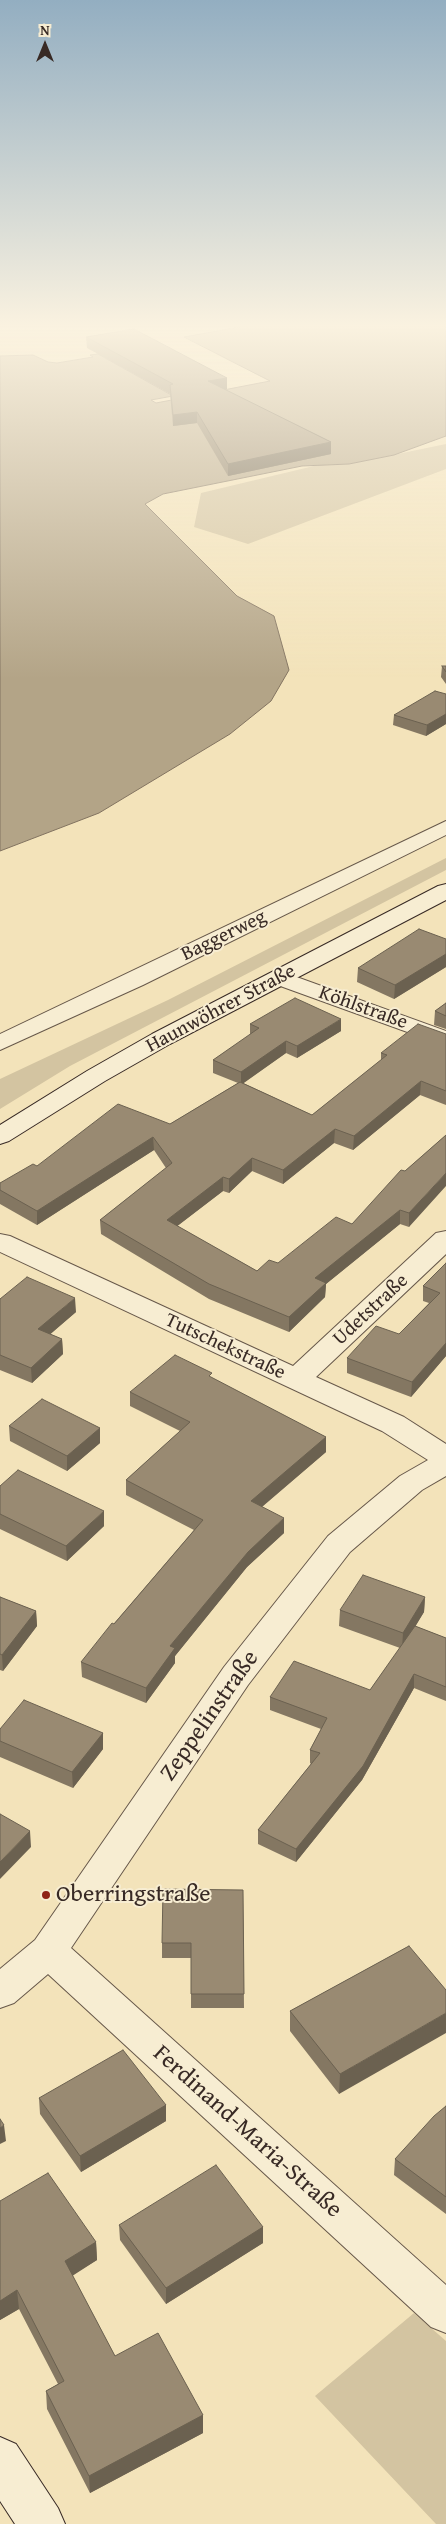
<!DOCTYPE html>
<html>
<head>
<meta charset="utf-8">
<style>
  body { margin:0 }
  #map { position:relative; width:446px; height:2524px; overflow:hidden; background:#f3e3ba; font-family:"Gentium Book Plus",serif }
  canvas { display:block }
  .north { position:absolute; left:20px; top:20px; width:50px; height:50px; -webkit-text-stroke:4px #f7edd2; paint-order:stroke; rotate:0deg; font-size:14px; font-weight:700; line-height:20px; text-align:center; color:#382a25 }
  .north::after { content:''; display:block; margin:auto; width:18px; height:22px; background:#382a25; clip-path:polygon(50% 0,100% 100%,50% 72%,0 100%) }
</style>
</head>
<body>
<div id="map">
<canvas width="446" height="2524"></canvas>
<div class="north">N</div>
</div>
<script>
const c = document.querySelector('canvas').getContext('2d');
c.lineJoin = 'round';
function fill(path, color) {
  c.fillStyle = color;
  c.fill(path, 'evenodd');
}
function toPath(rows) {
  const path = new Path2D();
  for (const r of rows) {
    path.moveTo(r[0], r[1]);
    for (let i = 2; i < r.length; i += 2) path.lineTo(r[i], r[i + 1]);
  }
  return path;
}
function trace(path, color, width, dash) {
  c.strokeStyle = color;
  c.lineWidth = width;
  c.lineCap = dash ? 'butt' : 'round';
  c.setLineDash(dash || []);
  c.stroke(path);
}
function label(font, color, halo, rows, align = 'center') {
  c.font = font + ' "Gentium Book Plus",serif';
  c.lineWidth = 4;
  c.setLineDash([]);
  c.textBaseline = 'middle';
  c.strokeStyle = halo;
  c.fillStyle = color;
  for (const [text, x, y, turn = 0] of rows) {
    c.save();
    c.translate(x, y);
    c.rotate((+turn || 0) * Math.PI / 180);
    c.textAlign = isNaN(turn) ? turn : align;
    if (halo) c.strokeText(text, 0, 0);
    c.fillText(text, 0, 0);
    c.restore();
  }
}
fill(toPath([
  [446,444,446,469,248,544,194,527,201,493,318,465,349,464],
  [446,858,446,870,70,1066,0,1109,0,1079,168,1000],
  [414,2313,446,2341,446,2524,436,2524,315,2396]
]), '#d3c4a1');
const water = toPath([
  [245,326,446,326,446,436,394,455,349,464,302,466,163,494,145,504,237,596,274,616,289,670,271,701,230,734,99,813,0,851,0,356,33,355,48,362,57,363,93,357,90,355,98,354,173,396,151,400,156,403,270,381,184,337,245,326]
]);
fill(water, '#b3a487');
trace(water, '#827360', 1);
const street = toPath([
  [446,821,446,835,143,985,0,1050,0,1034,446,821],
  [280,971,446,1031,446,1046,272,983,268,978,272,973,280,971],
  [446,1231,446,1254,316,1377,404,1417,446,1444,446,1476,422,1490,350,1552,248,1685,71,1948,446,2285,446,2333,431,2327,48,1974,14,2003,0,2008,0,1969,35,1940,224,1667,328,1536,400,1476,428,1460,382,1431,0,1252,0,1234,10,1236,293,1366,436,1233,446,1231]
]);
const secondary = toPath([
  [446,884,446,900,170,1044,105,1081,9,1141,0,1144,0,1125,87,1071,152,1034,438,886,446,884],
  [0,2437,16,2444,58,2508,65,2524,15,2524,0,2501,0,2437]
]);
trace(street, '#67584a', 2);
trace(secondary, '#382a25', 2);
fill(street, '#f7edd2');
fill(secondary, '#f7edd2');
fill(toPath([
  [86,337,227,378,227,389,225,390,331,454,228,476,197,423,173,426,170,394,87,348],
  [442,666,446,666,446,684,441,677],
  [446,694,446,724,426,736,393,725,394,715],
  [446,939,446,967,394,999,357,982,358,968],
  [446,1003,446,1029,434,1025,435,1011],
  [250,1024,341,1031,297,1058,286,1053,243,1083,312,1115,381,1060,381,1053,446,1034,446,1105,420,1095,353,1150,334,1143,283,1184,252,1171,229,1193,223,1191,177,1226,257,1271,278,1263,352,1224,405,1171,446,1135,409,1227,400,1224,326,1284,325,1297,289,1332,209,1299,101,1234,100,1220,166,1168,154,1150,37,1225,0,1204,0,1183,37,1166,170,1124,238,1083,213,1073,213,1060,250,1035],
  [446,1263,446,1356,411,1397,347,1373,347,1358,399,1334,429,1303,423,1301,423,1286],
  [0,1299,76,1312,50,1334,62,1339,63,1354,32,1383,0,1370],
  [212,1378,326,1437,326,1452,262,1507,284,1533,247,1567,175,1656,175,1663,146,1703,82,1677,81,1662,194,1530,126,1495,126,1480,180,1431,130,1406,130,1392],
  [9,1426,100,1428,100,1443,67,1471,10,1441],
  [0,1486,104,1526,67,1561,0,1529],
  [0,1597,36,1611,37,1626,3,1671,0,1670],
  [425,1597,424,1612,415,1626,446,1638,446,1701,414,1688,362,1780,296,1862,258,1844,258,1830,311,1764,310,1763,310,1750,321,1729,270,1710,270,1697,370,1690,400,1648,339,1626,340,1610],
  [0,1729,103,1733,103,1749,73,1788,0,1757],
  [243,1890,244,2008,191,2008,191,1958,162,1958,162,1943],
  [409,1946,339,2094,290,2031,290,2011],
  [39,2098,166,2105,166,2121,81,2172,40,2114],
  [446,2106,446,2214,394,2175,395,2159],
  [0,2201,96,2242,97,2260,72,2275,115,2356,203,2415,203,2433,90,2493,47,2409,46,2391,58,2384,19,2309,0,2320],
  [119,2225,263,2227,263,2243,166,2304,120,2240]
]), '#847762');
fill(toPath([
  [227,378,227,389,208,393,208,381],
  [197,412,197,423,173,426,173,415],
  [331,442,331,454,228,476,228,464],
  [446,714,446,724,426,736,427,725],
  [446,954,446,967,394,999,395,985],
  [341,1019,341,1031,297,1058,297,1046],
  [286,1041,286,1053,241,1085,241,1072],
  [421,1081,420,1095,353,1150,354,1136],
  [335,1129,334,1143,283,1184,283,1170],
  [153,1137,154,1150,37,1225,37,1211],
  [252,1158,252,1171,229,1193,229,1179],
  [446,1173,446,1186,409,1227,409,1213],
  [223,1177,223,1191,167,1234,167,1220],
  [400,1210,400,1224,326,1284,325,1297,289,1332,289,1317,315,1278],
  [75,1298,76,1312,39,1344,38,1329],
  [62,1339,63,1354,32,1383,31,1368],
  [446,1343,446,1356,411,1397,412,1382],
  [100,1428,100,1443,67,1471,67,1456],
  [326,1437,326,1452,251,1516,251,1501],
  [104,1511,104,1526,67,1561,66,1546],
  [284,1518,284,1533,247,1567,175,1656,175,1663,146,1703,146,1688,170,1646,248,1552],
  [425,1597,424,1612,402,1649,403,1633],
  [36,1611,37,1626,3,1671,2,1655],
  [414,1674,414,1688,362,1780,296,1862,296,1849],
  [103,1733,103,1749,73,1788,72,1772],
  [30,1831,31,1847,0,1879,0,1862],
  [446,2013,446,2033,339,2094,340,2074],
  [166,2105,166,2121,81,2172,80,2156],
  [4,2125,6,2141,0,2144,0,2128],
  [263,2227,263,2243,166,2304,166,2288],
  [96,2242,97,2260,66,2280,65,2261],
  [17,2290,19,2309,0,2320,0,2301],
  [203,2415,203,2433,90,2493,89,2476]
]), '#6b6150');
const building = toPath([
  [134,329,227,378,208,381,331,442,228,464,197,412,173,415,170,385,173,384,86,337,134,329],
  [442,666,446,666,446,672,442,666],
  [435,691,446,694,446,714,427,725,394,715,435,691],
  [419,929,446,939,446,954,395,985,358,968,419,929],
  [295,998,341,1019,297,1046,286,1041,241,1072,213,1060,259,1028,250,1024,295,998],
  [446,1003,446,1016,435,1011,446,1003],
  [418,1024,446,1034,446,1091,421,1081,354,1136,335,1129,283,1170,252,1158,229,1179,223,1177,167,1220,257,1271,269,1260,278,1263,336,1217,352,1224,401,1170,405,1171,446,1135,446,1173,409,1213,400,1210,315,1278,326,1283,289,1317,209,1284,100,1220,172,1163,153,1137,37,1211,0,1190,0,1183,33,1164,37,1166,118,1104,170,1124,240,1082,312,1115,387,1055,381,1053,418,1024],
  [446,1263,446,1343,412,1382,347,1358,376,1326,399,1334,440,1293,423,1286,446,1263],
  [27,1277,75,1298,38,1329,62,1339,31,1368,0,1355,0,1299,27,1277],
  [175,1355,212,1373,209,1376,326,1437,251,1501,284,1518,248,1552,170,1646,175,1648,146,1688,81,1662,112,1623,114,1624,203,1520,126,1480,190,1422,130,1392,175,1355],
  [42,1399,100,1428,67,1456,9,1426,42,1399],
  [18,1470,104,1511,66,1546,0,1514,0,1486,18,1470],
  [363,1575,425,1597,403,1633,340,1610,363,1575],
  [0,1597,36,1611,2,1655,0,1654,0,1597],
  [415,1626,446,1638,446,1687,414,1674,363,1766,296,1849,258,1830,320,1753,310,1750,327,1718,270,1697,294,1661,370,1690,415,1626],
  [24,1700,103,1733,72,1772,0,1741,0,1729,24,1700],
  [0,1814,30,1831,0,1862,0,1814],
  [163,1889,243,1890,244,1994,191,1994,191,1943,162,1943,163,1889],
  [409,1946,446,1990,446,2013,340,2074,290,2011,409,1946],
  [123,2050,166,2105,80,2156,39,2098,123,2050],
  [446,2106,446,2197,395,2159,434,2116,446,2106],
  [0,2119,4,2125,0,2128,0,2119],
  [216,2165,263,2227,166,2288,119,2225,216,2165],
  [48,2173,96,2242,65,2261,115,2356,158,2333,203,2415,89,2476,46,2391,64,2381,17,2290,0,2301,0,2201,48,2173]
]);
fill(building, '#998a72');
trace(building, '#6b6150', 1);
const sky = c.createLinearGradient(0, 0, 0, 679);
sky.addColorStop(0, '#93aec1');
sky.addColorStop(0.48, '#faf2e0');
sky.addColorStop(1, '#faf2e000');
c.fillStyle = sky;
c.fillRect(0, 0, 446, 679);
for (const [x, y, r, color] of [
  [46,1895,5,"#8f2418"]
]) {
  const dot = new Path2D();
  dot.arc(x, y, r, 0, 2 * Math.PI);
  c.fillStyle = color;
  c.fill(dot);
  trace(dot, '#f7edd2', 2);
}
label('20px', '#382a25', '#f7edd2', [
  ["Baggerweg",224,936,-26],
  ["Köhlstraße",363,1008,20],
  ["Haunwöhrer Straße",221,1009,-28],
  ["Udetstraße",371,1310,-43],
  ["Tutschekstraße",225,1347,25]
]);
label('24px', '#382a25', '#f7edd2', [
  ["Zeppelinstraße",210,1716,-55],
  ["Ferdinand-Maria-Straße",247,2132,42]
]);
label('24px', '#382a25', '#f7edd2', [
  ["Oberringstraße",56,1895]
], 'left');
</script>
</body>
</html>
